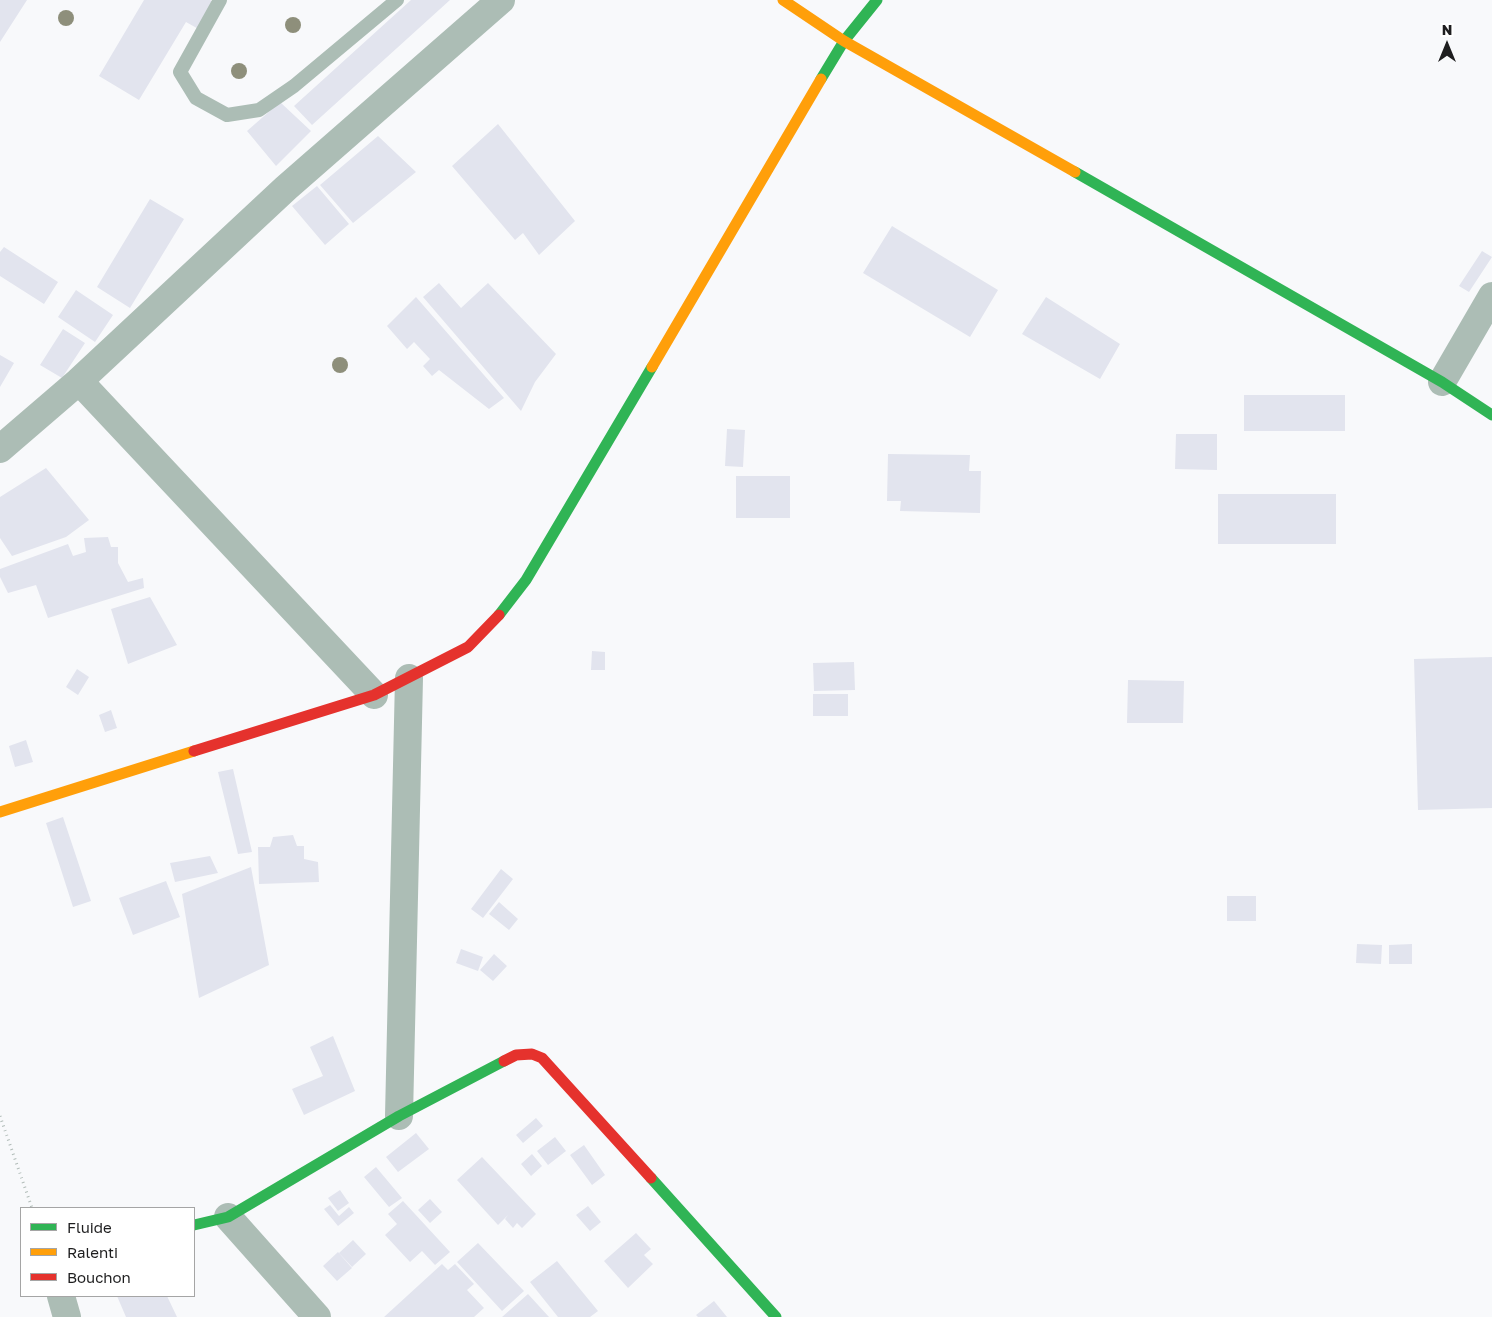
<!DOCTYPE html>
<html>
<head>
<meta charset="utf-8">
<style>
  body { margin:0 }
  #map { position:relative; width:1492px; height:1317px; overflow:hidden; background:#f8f9fb; font-family:"Golos Text",sans-serif }
  canvas { display:block }
  .legend { position:absolute; left:20px; top:1207px; width:175px; height:90px; box-sizing:border-box; background:#fff; border:1px solid #a5a5a5; margin:0; padding:6px 9px; list-style:none; font-size:15px; color:#1e1e1f }
  .legend li { display:flex; align-items:center; gap:10px; height:25px }
  .legend b { width:25px; border:1px solid #a5a5a5 }
  .north { position:absolute; left:1422px; top:20px; width:50px; height:50px; -webkit-text-stroke:4px #fff; paint-order:stroke; rotate:0deg; font-size:14px; font-weight:700; line-height:20px; text-align:center; color:#1e1e1f }
  .north::after { content:''; display:block; margin:auto; width:18px; height:22px; background:#1e1e1f; clip-path:polygon(50% 0,100% 100%,50% 72%,0 100%) }
</style>
</head>
<body>
<div id="map">
<canvas width="1492" height="1317"></canvas>
<ul class="legend">
<li><b style="height:6px;background:#30b455"></b>Fluide</li>
<li><b style="height:6px;background:#ff9f0a"></b>Ralenti</li>
<li><b style="height:6px;background:#e5322d"></b>Bouchon</li>
</ul>
<div class="north">N</div>
</div>
<script>
const c = document.querySelector('canvas').getContext('2d');
c.lineJoin = 'round';
function fill(path, color) {
  c.fillStyle = color;
  c.fill(path, 'evenodd');
}
function toPath(rows) {
  const path = new Path2D();
  for (const r of rows) {
    path.moveTo(r[0], r[1]);
    for (let i = 2; i < r.length; i += 2) path.lineTo(r[i], r[i + 1]);
  }
  return path;
}
function trace(path, color, width, dash) {
  c.strokeStyle = color;
  c.lineWidth = width;
  c.lineCap = dash ? 'butt' : 'round';
  c.setLineDash(dash || []);
  c.stroke(path);
}
fill(toPath([
  [0,0,27,0,0,42],
  [144,0,210,0,218,5,202,31,186,22,139,100,99,76],
  [411,0,450,0,312,125,294,106],
  [280,102,311,131,276,166,247,131],
  [498,124,575,221,539,255,523,233,515,240,452,166],
  [378,136,416,172,353,223,320,185],
  [317,186,349,224,325,245,292,206],
  [150,199,184,219,130,308,97,287],
  [892,226,998,290,970,337,863,273],
  [4,247,58,282,44,304,0,276,0,252],
  [1482,251,1492,257,1469,292,1459,286],
  [439,283,461,308,488,283,556,354,535,382,521,411,423,297],
  [76,290,113,315,95,342,58,317],
  [416,297,504,398,489,409,439,370,432,376,423,366,430,359,414,342,407,349,387,326],
  [1046,297,1120,344,1100,379,1022,334],
  [63,329,85,343,62,378,40,365],
  [0,355,14,363,0,387],
  [1244,395,1345,395,1345,431,1244,431],
  [727,429,745,430,743,467,725,466],
  [1176,434,1217,434,1217,470,1175,469],
  [888,454,970,455,969,471,981,471,980,513,900,511,901,501,887,501],
  [46,468,89,520,66,537,12,556,0,538,0,497],
  [736,476,790,476,790,518,736,518],
  [1218,494,1336,494,1336,544,1218,544],
  [108,537,111,547,118,547,118,563,128,582,143,578,144,588,48,618,36,585,8,593,0,577,0,569,68,544,73,556,86,552,84,538],
  [150,597,177,645,128,664,111,609],
  [592,651,605,652,605,670,591,670],
  [1492,657,1492,808,1418,810,1414,659],
  [854,662,855,690,814,691,813,663],
  [77,669,89,677,78,695,66,687],
  [1128,680,1184,681,1183,723,1127,723],
  [813,694,848,694,848,716,813,716],
  [111,710,117,728,105,732,99,715],
  [26,740,33,762,15,767,9,746],
  [233,769,252,852,238,854,218,772],
  [63,817,91,901,73,907,46,823],
  [293,835,297,846,304,846,304,859,318,862,319,882,259,884,258,847,270,847,273,837],
  [210,856,218,873,175,882,170,863],
  [251,867,269,965,199,998,182,894],
  [501,869,513,879,483,918,471,909],
  [166,881,180,917,133,935,119,898],
  [1227,896,1256,896,1256,921,1227,921],
  [499,902,518,919,509,930,489,914],
  [1357,944,1382,945,1381,964,1356,963],
  [1412,944,1412,964,1389,964,1389,945],
  [461,949,483,957,478,971,456,963],
  [494,954,507,966,493,981,480,970],
  [333,1036,355,1091,304,1115,292,1089,323,1076,310,1047],
  [536,1118,543,1126,523,1143,516,1135],
  [416,1133,429,1149,398,1172,386,1157],
  [555,1137,566,1151,548,1165,537,1151],
  [584,1145,605,1175,592,1185,570,1155],
  [532,1154,542,1166,531,1176,521,1164],
  [482,1157,536,1214,522,1228,517,1223,513,1228,505,1219,508,1215,498,1225,457,1180],
  [376,1167,402,1198,389,1207,364,1177],
  [340,1190,349,1203,338,1211,328,1198],
  [430,1199,442,1212,430,1223,418,1210],
  [403,1201,450,1252,435,1265,422,1251,410,1262,385,1235,397,1224,388,1214],
  [330,1205,339,1216,349,1207,354,1213,338,1226,324,1209],
  [588,1206,601,1222,590,1231,576,1215],
  [636,1233,651,1249,644,1255,653,1264,628,1288,604,1261],
  [353,1240,366,1254,352,1267,339,1253],
  [478,1243,524,1291,502,1311,457,1262],
  [338,1252,352,1268,337,1281,323,1266],
  [557,1261,598,1311,590,1317,558,1317,530,1282],
  [442,1264,448,1270,455,1264,474,1284,467,1290,484,1308,474,1317,384,1317],
  [528,1294,549,1317,502,1317],
  [117,1296,167,1296,177,1317,126,1317],
  [714,1301,727,1317,698,1317,696,1315]
]), '#e2e4ee');
trace(toPath([
  [0,1116,32,1208]
]), '#b2bdb9', 3, [1, 4]);
trace(toPath([
  [220,0,180,72,196,98,227,115,259,110,294,86,397,0]
]), '#acbdb5', 14);
trace(toPath([
  [79,381,374,695],
  [1442,382,1492,296],
  [0,449,79,381,286,188,501,0],
  [399,1116,409,678],
  [228,1217,317,1317],
  [61,1296,67,1317]
]), '#acbdb5', 28);
trace(toPath([
  [821,79,844,41,877,0],
  [1075,172,1442,382,1492,415],
  [499,615,526,580,652,367],
  [651,1178,776,1317],
  [194,1225,228,1217,399,1116,504,1061]
]), '#30b455', 11);
trace(toPath([
  [783,0,844,41,1075,172],
  [652,367,821,79],
  [0,812,194,751]
]), '#ff9f0a', 11);
trace(toPath([
  [194,751,374,695,468,647,499,615],
  [504,1061,516,1055,532,1054,542,1058,651,1178]
]), '#e5322d', 11);
c.fillStyle = '#8e8f7b';
for (const [x, y] of [
  [66,18],
  [293,25],
  [239,71],
  [340,365]
]) {
  c.beginPath();
  c.arc(x, y, 8, 0, 2 * Math.PI);
  c.fill();
}
</script>
</body>
</html>
